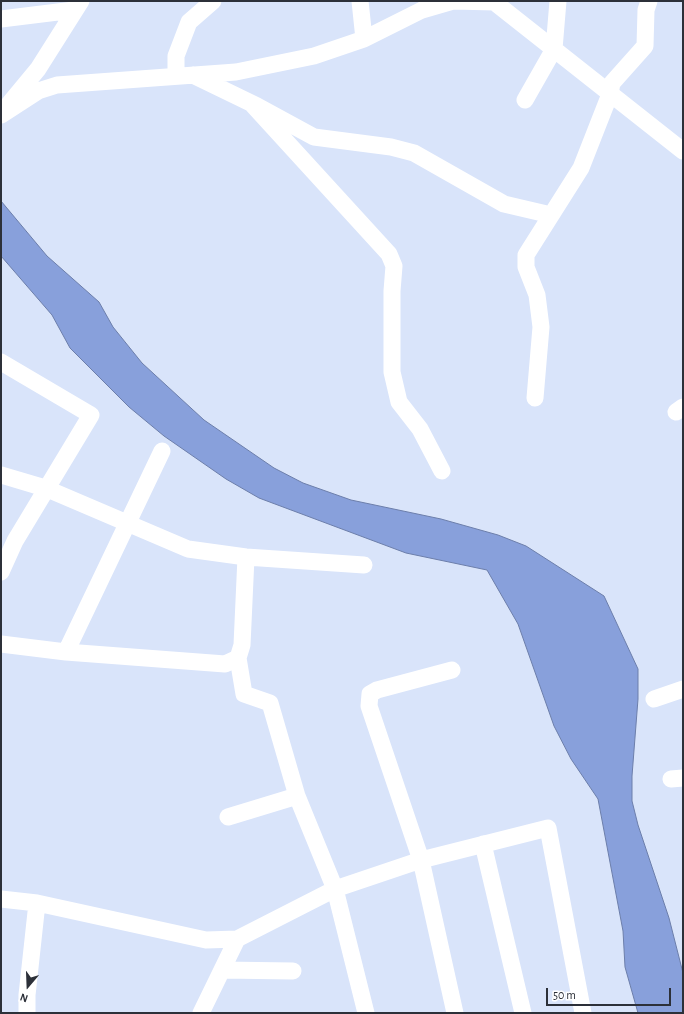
<!DOCTYPE html>
<html>
<head>
<meta charset="utf-8">
<style>
  body { margin:0 }
  #map { position:relative; width:684px; height:1014px; overflow:hidden; background:#d9e4fa; font-family:"Alegreya Sans",sans-serif }
  canvas { display:block }
  .frame { position:absolute; inset:0; border:2px solid #2c3039; pointer-events:none }
  .north { position:absolute; left:8px; top:966px; width:40px; height:40px; -webkit-text-stroke:3px #fff; paint-order:stroke; rotate:199deg; font-size:11px; font-weight:700; line-height:16px; text-align:center; color:#2c3039 }
  .north::after { content:''; display:block; margin:auto; width:14px; height:18px; background:#2c3039; clip-path:polygon(50% 0,100% 100%,50% 72%,0 100%) }
  .scale { position:absolute; left:546px; top:988px; width:125px; height:18px; box-sizing:border-box; border:2px solid #2c3039; border-top:0; padding-left:5px; font-size:12px; line-height:14px; white-space:nowrap; color:#2c3039; -webkit-text-stroke:3px #fff; paint-order:stroke }
</style>
</head>
<body>
<div id="map">
<canvas width="684" height="1014"></canvas>
<div class="frame"></div>
<div class="north">N</div>
<div class="scale">50 m</div>
</div>
<script>
const c = document.querySelector('canvas').getContext('2d');
c.lineJoin = 'round';
function fill(path, color) {
  c.fillStyle = color;
  c.fill(path, 'evenodd');
}
function toPath(rows) {
  const path = new Path2D();
  for (const r of rows) {
    path.moveTo(r[0], r[1]);
    for (let i = 2; i < r.length; i += 2) path.lineTo(r[i], r[i + 1]);
  }
  return path;
}
function trace(path, color, width, dash) {
  c.strokeStyle = color;
  c.lineWidth = width;
  c.lineCap = dash ? 'butt' : 'round';
  c.setLineDash(dash || []);
  c.stroke(path);
}
const water = toPath([
  [1,201,47,256,99,302,113,327,142,363,204,420,274,468,303,483,351,500,441,519,498,535,526,546,604,596,638,669,638,699,632,776,632,801,638,825,669,918,683,973,683,1013,638,1013,625,967,623,931,598,799,571,759,554,726,518,624,487,570,406,553,259,498,226,479,164,436,129,407,70,348,52,315,1,256,1,201]
]);
fill(water, '#88a0db');
trace(water, '#6c7eaa', 1);
trace(toPath([
  [360,1,364,39],
  [493,1,683,151],
  [1,19,74,10],
  [193,75,257,106,314,137,391,147,414,153,504,204,551,215],
  [176,76,176,56,189,22,213,1],
  [525,100,554,49,558,1],
  [251,103,389,254,394,266,392,291,392,372,399,402,420,429,442,471],
  [9,104,38,69,81,1],
  [1,115,38,91,57,85,236,72,314,56,364,39,422,10,453,1,495,2],
  [1,362,91,415,15,541,1,572],
  [535,398,541,327,537,295,526,267,526,255,581,168,610,94,612,83,645,46,646,10,649,1],
  [676,412,683,407],
  [1,475,45,488,188,549,246,557,364,565],
  [246,557,242,645,238,658,244,694,270,703,297,796,335,889,366,1013],
  [1,644,66,652,225,664,238,658],
  [66,652,162,451],
  [452,670,377,690,370,694,369,706,421,860,455,1013],
  [654,699,683,689],
  [671,779,683,778],
  [228,817,297,796],
  [483,844,523,1013],
  [1,899,37,903,206,940,237,939,335,889,421,860,548,828,583,1013],
  [222,970,293,971],
  [27,1013,27,995,37,903],
  [201,1013,237,939]
]), '#fff', 17);
</script>
</body>
</html>
